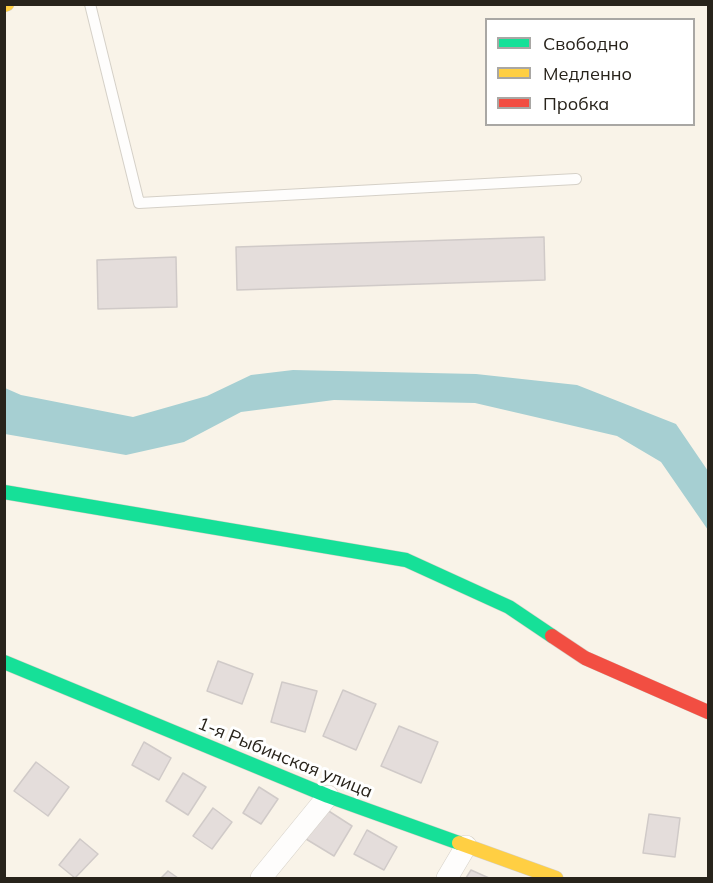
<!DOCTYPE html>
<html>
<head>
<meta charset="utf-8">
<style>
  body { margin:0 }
  #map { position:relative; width:713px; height:883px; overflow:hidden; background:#f9f3e8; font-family:Mulish,sans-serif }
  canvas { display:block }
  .frame { position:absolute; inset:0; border:6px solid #28231b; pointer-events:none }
  .legend { position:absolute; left:485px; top:18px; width:210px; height:108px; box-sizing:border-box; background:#fff; border:2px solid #a9a7a4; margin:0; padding:8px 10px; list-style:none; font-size:18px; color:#28231b }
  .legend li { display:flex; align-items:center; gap:12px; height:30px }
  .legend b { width:30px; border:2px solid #a9a7a4 }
</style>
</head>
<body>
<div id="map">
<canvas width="713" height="883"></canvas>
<div class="frame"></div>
<ul class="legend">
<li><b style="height:8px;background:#16e098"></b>Свободно</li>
<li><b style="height:8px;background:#ffcf43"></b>Медленно</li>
<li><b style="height:8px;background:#f24e42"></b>Пробка</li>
</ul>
</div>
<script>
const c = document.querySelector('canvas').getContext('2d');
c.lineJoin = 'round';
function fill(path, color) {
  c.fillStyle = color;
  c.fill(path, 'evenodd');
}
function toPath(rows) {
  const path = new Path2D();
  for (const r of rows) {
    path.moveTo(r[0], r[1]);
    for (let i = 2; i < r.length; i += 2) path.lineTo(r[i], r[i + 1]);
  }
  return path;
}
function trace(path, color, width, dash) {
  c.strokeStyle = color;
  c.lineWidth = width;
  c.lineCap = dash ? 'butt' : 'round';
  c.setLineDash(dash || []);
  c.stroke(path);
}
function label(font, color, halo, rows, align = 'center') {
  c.font = font + ' Mulish,sans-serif';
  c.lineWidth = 6;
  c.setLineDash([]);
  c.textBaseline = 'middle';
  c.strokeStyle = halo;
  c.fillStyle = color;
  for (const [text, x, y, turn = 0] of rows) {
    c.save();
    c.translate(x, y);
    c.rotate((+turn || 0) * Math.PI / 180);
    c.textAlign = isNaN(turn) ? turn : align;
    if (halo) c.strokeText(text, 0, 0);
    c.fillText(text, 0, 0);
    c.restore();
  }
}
fill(toPath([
  [293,370,476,374,577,385,676,424,708,471,708,530,661,462,617,436,475,403,334,400,241,412,184,442,126,455,5,434,5,388,21,395,133,417,207,396,251,375]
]), '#a6cfd2');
const building = toPath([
  [544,237,545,280,237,290,236,247,544,237],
  [176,257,177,307,98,309,97,260,176,257],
  [218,661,253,674,242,704,207,691,218,661],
  [282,682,317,691,305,732,271,722,282,682],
  [343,690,376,704,356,750,323,736,343,690],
  [399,726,438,742,421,783,381,766,399,726],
  [144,742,171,758,159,780,132,765,144,742],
  [36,762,69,787,48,816,14,791,36,762],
  [183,773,206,787,188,815,166,801,183,773],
  [259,787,278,799,261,824,243,813,259,787],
  [213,808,232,822,212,849,193,836,213,808],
  [324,808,352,826,334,856,306,839,324,808],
  [649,814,680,818,675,857,643,853,649,814],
  [367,830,397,847,384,870,354,854,367,830],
  [80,839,98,854,75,878,59,865,80,839],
  [471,870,489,878,466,878,471,870],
  [168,871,178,878,161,878,168,871]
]);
fill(building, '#e4dddb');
trace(building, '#d0cac8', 1.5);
const lane = toPath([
  [90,4,139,203,576,179]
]);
const street = toPath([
  [261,878,328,796],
  [447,878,466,846]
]);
const fast = toPath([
  [4,492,406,560,509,607,552,636],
  [4,662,328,796,459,843]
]);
const slow = toPath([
  [4,5,7,4],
  [459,843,556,878]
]);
const jam = toPath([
  [552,636,585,658,708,712]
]);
trace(lane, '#d5d0c7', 12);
trace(street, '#d5d0c7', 22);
trace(fast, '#d5d0c7', 15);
trace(slow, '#d5d0c7', 15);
trace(jam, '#d5d0c7', 15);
trace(lane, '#fefdfc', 10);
trace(street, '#fefdfc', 21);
trace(fast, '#16e098', 14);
trace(slow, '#ffcf43', 14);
trace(jam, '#f24e42', 14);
label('18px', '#28231b', '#fff', [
  ["1-я Рыбинская улица",285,758,22]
]);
</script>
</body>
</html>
